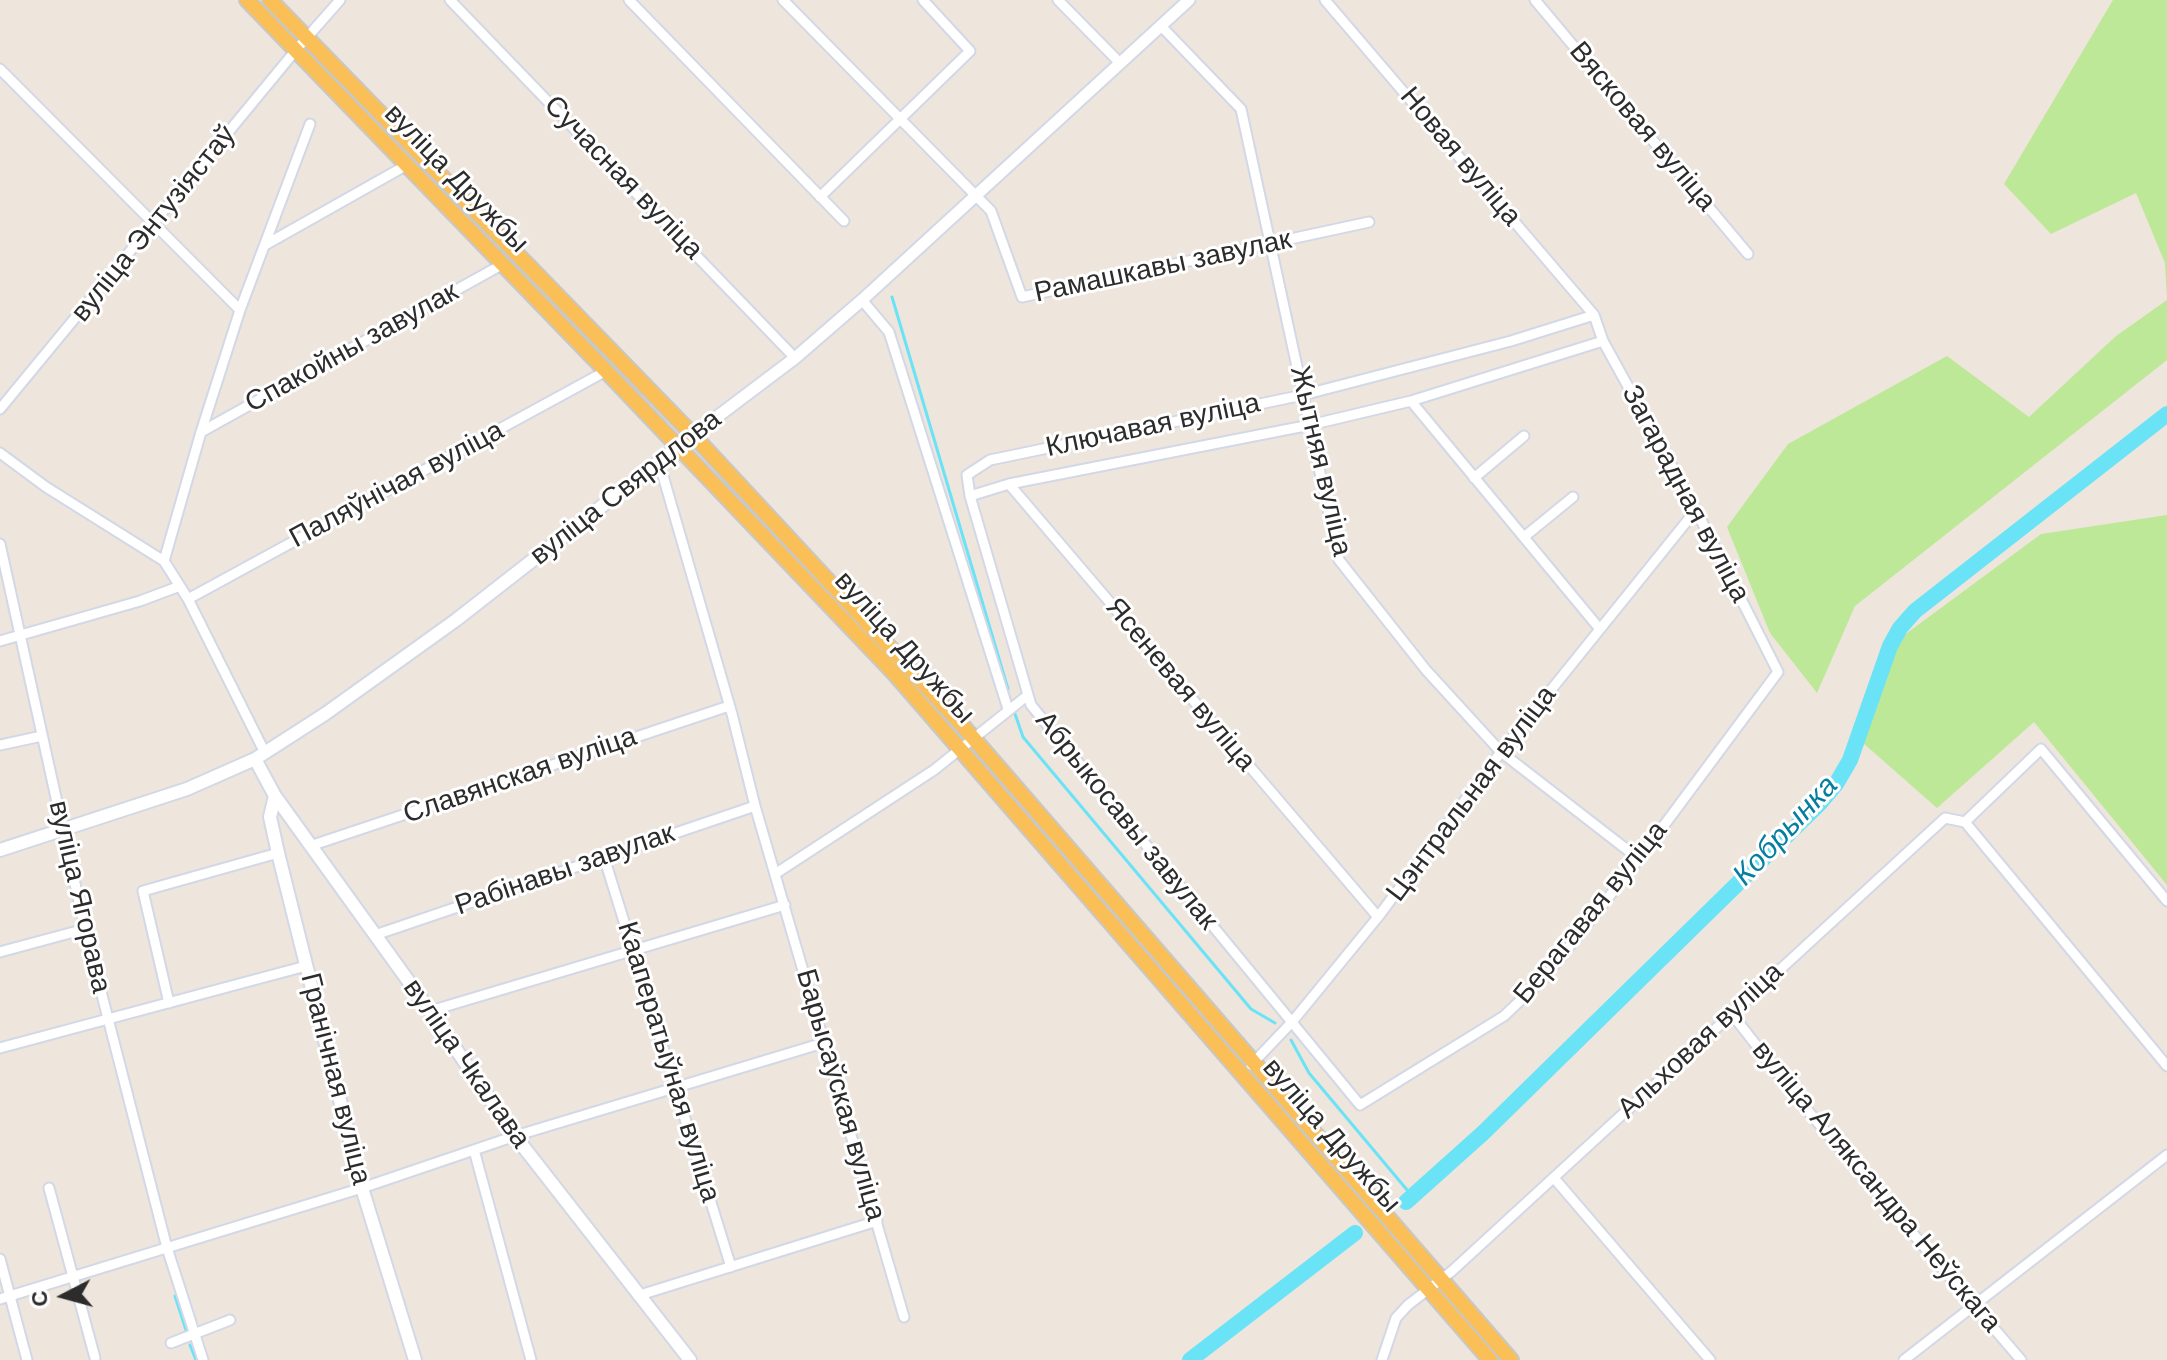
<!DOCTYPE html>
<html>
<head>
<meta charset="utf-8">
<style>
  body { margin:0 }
  #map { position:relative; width:2167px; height:1360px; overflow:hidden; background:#eee5dd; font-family:Helvetica,sans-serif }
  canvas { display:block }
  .north { position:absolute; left:24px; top:1256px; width:80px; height:80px; -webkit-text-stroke:6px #fff; paint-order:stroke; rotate:264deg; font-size:22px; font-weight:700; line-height:32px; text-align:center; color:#2c2c2c }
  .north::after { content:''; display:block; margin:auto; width:28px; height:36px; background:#2c2c2c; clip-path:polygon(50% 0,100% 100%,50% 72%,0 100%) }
</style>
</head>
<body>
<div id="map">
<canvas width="2167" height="1360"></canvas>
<div class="north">С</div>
</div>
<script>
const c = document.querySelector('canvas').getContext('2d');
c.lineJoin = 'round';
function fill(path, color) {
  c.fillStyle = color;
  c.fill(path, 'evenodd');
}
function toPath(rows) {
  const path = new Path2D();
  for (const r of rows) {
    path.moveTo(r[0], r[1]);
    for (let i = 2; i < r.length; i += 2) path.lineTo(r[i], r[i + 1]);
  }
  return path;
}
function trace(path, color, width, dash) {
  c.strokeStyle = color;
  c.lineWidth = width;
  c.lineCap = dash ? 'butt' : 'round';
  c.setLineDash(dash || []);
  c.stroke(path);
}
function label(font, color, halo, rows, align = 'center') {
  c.font = font + ' Helvetica,sans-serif';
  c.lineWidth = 6;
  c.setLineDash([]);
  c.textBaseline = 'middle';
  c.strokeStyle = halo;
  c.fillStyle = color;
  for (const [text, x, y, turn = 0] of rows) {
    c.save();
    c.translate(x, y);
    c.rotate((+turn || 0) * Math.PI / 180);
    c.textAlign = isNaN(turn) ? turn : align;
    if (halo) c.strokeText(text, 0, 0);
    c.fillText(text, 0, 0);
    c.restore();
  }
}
fill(toPath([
  [2113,0,2167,0,2167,298,2165,263,2136,193,2051,234,2004,184],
  [2167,300,2167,360,1855,606,1817,693,1770,633,1727,527,1788,444,1947,356,2029,417,2116,336],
  [2167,515,2167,885,2034,722,1937,808,1863,743,1899,639,2041,534]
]), '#bde897');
trace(toPath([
  [892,297,1008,689],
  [1014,711,1023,737,1251,1009,1275,1023],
  [1291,1040,1309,1073,1413,1197],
  [175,1296,186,1330],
  [190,1345,196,1360]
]), '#6ae3f7', 3);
trace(toPath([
  [1406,1202,1483,1133,1821,802,1836,784,1850,760,1890,646,1900,628,1915,611,2167,414],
  [1190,1360,1355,1233]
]), '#6ae3f7', 16);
const minor = toPath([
  [450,0,795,358],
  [629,0,844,221],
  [783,0,991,211,1022,297,1369,222],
  [1058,0,1120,63],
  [1325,0,1594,315,1603,341,1696,510,1778,672,1639,859,1545,977,1504,1016,1360,1105,1031,705,970,496,967,475,990,460,1303,395,1511,341,1594,315],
  [1535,0,1748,254],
  [1161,26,1241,109,1339,560,1426,670,1501,752,1639,859],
  [0,69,240,310],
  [820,197,970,51,923,0],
  [265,245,405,166],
  [862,300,889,332,1008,709],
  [1411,401,1599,628],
  [0,409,296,50,340,0],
  [201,432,503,264],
  [0,453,46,487,164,561,188,599,265,753],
  [659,462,732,714,755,806,904,1317],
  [1474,478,1524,436],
  [1009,484,1310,425,1411,401,1603,341],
  [970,496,1009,484,1378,917],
  [1524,537,1573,497],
  [0,544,85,929,167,1248,203,1360],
  [164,561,201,432,240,310,310,124],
  [188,599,606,371],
  [0,641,140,601,180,586],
  [0,745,42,736],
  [1965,822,2167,1066],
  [1965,822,2041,749,2167,901],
  [310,846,729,706],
  [604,857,731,1267],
  [775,874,934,770,1028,695],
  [375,935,755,806],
  [0,952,85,929],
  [169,1003,143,891,278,853],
  [430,1011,785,905],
  [1731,1013,1808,1111,2021,1360],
  [0,1048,306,966],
  [1251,1065,1292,1022,1378,917,1501,752,1696,510],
  [474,1150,531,1360],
  [1554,1178,1710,1360],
  [49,1188,95,1358],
  [0,1259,27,1360],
  [640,1295,877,1221],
  [0,1299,362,1188,515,1136,823,1043],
  [171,1343,230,1320],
  [1382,1360,1396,1318,1408,1305,1452,1271,1945,818,1965,822],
  [1904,1360,2167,1155]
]);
const tertiary = toPath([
  [693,435,795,358,862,300,1189,0]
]);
const secondary = toPath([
  [255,759,275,796,430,1011,515,1136,690,1360],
  [275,796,270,817,278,853,362,1188,415,1360],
  [0,850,187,789,255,759,325,714,456,620,693,435]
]);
const primary = toPath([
  [247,0,606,371,894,673,1490,1360],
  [270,0,693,435,961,724,1511,1360]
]);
trace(minor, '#d2d8e5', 13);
trace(tertiary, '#d2d8e5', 15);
trace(secondary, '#d2d8e5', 16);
trace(primary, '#c8c8c8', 18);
trace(minor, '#fff', 9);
trace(tertiary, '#fff', 11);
trace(secondary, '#fff', 12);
trace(primary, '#fabf57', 14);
label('28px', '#2c2c2c', '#fff', [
  ["Вясковая вуліца",1642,127,50],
  ["Новая вуліца",1460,157,50],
  ["Сучасная вуліца",623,178,46],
  ["вуліца Дружбы",456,179,46],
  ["вуліца Энтузіястаў",154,224,-51],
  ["Рамашкавы завулак",1163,267,-12],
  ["Спакойны завулак",352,348,-29],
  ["Ключавая вуліца",1153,426,-12],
  ["Жытняя вуліца",1320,461,77],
  ["Паляўнічая вуліца",397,485,-28],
  ["вуліца Свярдлова",626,488,-38],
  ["Загарадная вуліца",1685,494,62],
  ["вуліца Дружбы",904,648,48],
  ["Ясеневая вуліца",1180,685,50],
  ["Славянская вуліца",520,776,-19],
  ["Цэнтральная вуліца",1472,794,-53],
  ["Абрыкосавы завулак",1126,821,51],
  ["Рабінавы завулак",565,870,-19],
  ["вуліца Ягорава",79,897,77],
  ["Берагавая вуліца",1591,913,-51],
  ["Альховая вуліца",1701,1041,-43],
  ["Кааператыўная вуліца",668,1062,73],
  ["вуліца Чкалава",466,1064,55],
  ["Гранічная вуліца",335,1079,76],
  ["Барысаўская вуліца",840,1095,74],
  ["вуліца Дружбы",1331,1136,49],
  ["вуліца Аляксандра Неўскага",1876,1187,50]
]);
label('italic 30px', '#067ea0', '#fff', [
  ["Кобрынка",1786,831,-47]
]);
</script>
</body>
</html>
